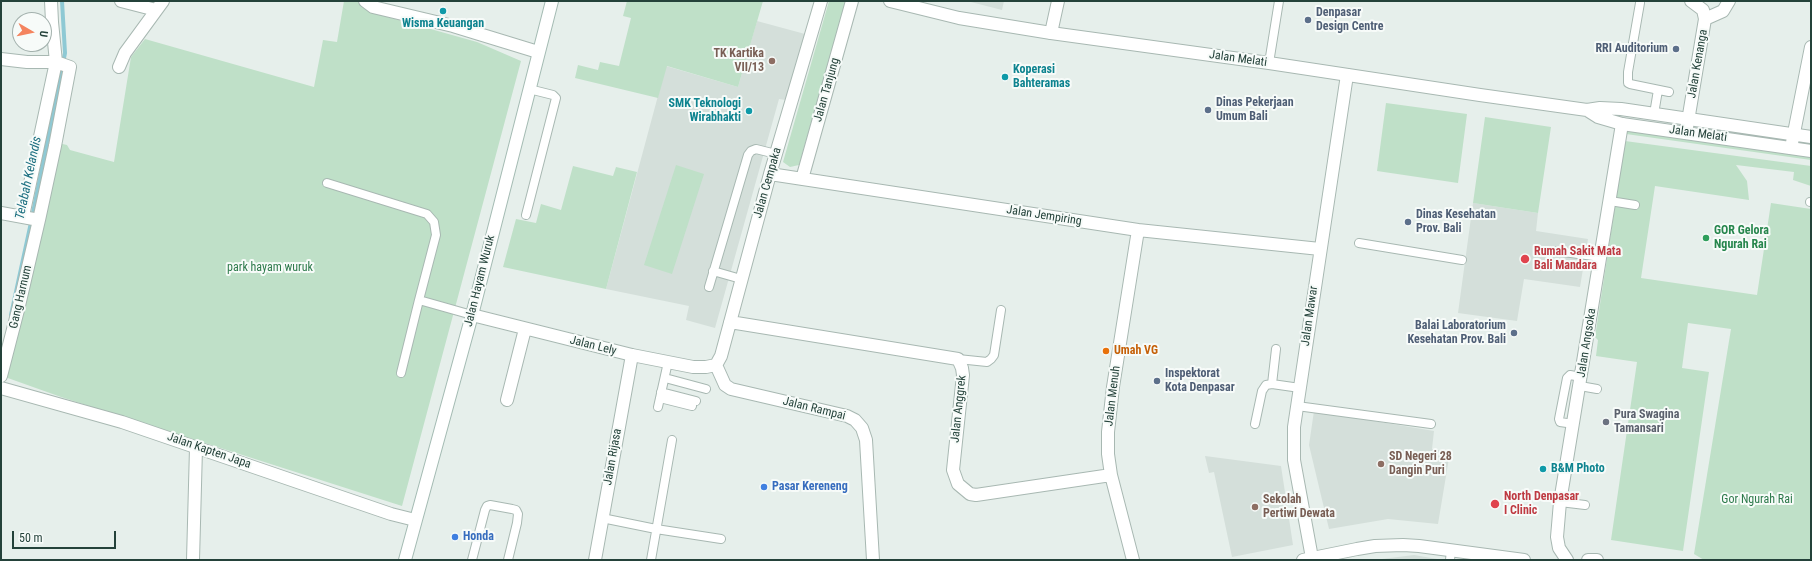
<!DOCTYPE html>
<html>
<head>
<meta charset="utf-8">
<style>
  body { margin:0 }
  #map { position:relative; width:1812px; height:561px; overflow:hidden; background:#e6efeb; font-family:"Roboto Condensed",sans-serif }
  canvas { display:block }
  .frame { position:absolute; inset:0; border:2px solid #24423a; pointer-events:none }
  .north { position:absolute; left:12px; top:12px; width:40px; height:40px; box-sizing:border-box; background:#f7fbf9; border:1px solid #a3b1ad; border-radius:50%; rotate:99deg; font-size:11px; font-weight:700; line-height:16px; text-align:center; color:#24423a }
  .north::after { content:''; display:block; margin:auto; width:14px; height:18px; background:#f4845f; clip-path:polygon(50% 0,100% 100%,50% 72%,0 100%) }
  .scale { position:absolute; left:12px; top:531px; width:104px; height:18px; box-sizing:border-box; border:2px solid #24423a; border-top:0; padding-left:5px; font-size:12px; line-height:14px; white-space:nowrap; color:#24423a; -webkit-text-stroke:3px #f7fbf9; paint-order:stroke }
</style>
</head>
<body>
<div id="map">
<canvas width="1812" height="561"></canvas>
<div class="frame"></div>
<div class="north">U</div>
<div class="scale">50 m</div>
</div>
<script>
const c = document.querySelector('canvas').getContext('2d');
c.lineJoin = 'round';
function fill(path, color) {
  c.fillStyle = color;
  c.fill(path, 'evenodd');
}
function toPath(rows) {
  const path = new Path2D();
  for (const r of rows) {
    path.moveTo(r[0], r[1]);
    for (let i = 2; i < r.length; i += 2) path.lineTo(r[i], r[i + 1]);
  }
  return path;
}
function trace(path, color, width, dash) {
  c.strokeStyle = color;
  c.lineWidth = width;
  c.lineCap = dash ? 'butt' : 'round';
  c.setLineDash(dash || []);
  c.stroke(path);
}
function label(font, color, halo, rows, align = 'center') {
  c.font = font + ' "Roboto Condensed",sans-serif';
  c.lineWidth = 4;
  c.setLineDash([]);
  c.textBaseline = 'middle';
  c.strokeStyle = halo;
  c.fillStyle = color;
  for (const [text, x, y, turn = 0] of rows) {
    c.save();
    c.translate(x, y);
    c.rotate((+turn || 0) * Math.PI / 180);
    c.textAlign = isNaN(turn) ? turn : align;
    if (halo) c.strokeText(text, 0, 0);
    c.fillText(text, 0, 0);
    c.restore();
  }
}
fill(toPath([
  [967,1,1004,1,1002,10],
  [757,21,805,34,786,100,779,99,715,328,686,320,689,306,606,289,666,66,738,87],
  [1473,203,1538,213,1536,231,1588,239,1580,287,1524,279,1517,321,1458,313],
  [1314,411,1434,431,1432,449,1450,452,1438,524,1388,519,1329,529,1309,445],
  [1205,456,1281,466,1293,545,1232,557,1214,472,1209,473],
  [1414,555,1443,560,1374,560]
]), '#d4dfda');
fill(toPath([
  [344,1,359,1,370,12,477,42,521,61,402,506,61,397,5,377,58,143,67,145,70,150,114,162,131,57,145,39,314,87,323,40,337,42],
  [627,1,763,1,738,87,667,66,658,98,575,78,578,65,598,70,600,62,619,66,631,18,623,16],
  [829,1,844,1,845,3,799,165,790,167,783,162],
  [1386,103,1467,114,1458,183,1377,171],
  [1485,117,1551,127,1538,213,1473,203],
  [1627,129,1811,155,1811,160,1626,134],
  [1625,141,1811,166,1811,186,1793,180,1794,172,1736,165,1747,181,1749,200,1655,186,1641,278,1757,295,1771,203,1811,209,1811,560,1704,560,1694,554,1731,329,1688,323,1682,368,1709,372,1683,551,1611,540,1637,362,1596,356,1598,340,1595,337],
  [676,165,704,174,672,274,644,265],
  [573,166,613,176,616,167,637,172,606,289,503,267,516,219,536,223,541,204,561,210]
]), '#bfe0c8');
trace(toPath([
  [11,315,32,218,65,53,62,1]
]), '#8ec9d4', 4);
const service = toPath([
  [1640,3,1628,72,1628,83,1630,84,1669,92],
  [1269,63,1279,1],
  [1654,114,1658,90],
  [327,183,427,214,434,222,436,235,419,300,472,315],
  [1610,201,1635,205],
  [1810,202,1811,202],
  [526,215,556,98,553,95,529,89],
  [1359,243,1462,260],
  [1556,251,1601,257],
  [713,271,741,279],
  [709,287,748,155,751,151,756,149,776,154],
  [1276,349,1272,384,1300,388],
  [958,359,987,362,991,359,994,355,1001,310],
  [401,373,419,300],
  [665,378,706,389],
  [1580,386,1597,389],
  [661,392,696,401],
  [660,398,692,406],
  [1297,406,1431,424],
  [658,407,668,362],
  [1255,424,1262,391,1266,385,1272,384],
  [1574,424,1560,422,1559,419,1567,378,1570,375,1581,377],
  [1560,502,1585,505],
  [602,518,656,529,721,539],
  [472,560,485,510,487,506,490,505,512,509,516,510,518,514,517,523,508,560],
  [651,560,672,440],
  [1450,560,1451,550]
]);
const minor = toPath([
  [121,1,156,10],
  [365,1,373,7,453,26,538,52],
  [1705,19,1723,11,1729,1],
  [1051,33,1058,1],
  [1,59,27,62,56,62,70,67,55,146,39,220],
  [119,67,125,53,163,1],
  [1686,133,1705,19,1703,10,1691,1],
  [1791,148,1811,47],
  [770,174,1138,230,1320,249],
  [802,179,852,1],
  [1,213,39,220,18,310,1,376],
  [23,216,56,62,52,22,51,1],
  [472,315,632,355,693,367,706,367,716,365],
  [730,322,958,359,962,368,963,375,953,470,958,484,970,494,976,495,1111,475],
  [716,365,721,356,770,174,821,1],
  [716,365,725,385,731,389,847,416,855,420,862,428,866,440,873,560],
  [507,400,525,329],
  [1312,558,1294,460,1294,427,1347,75],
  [193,560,196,448],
  [595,560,632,355],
  [1133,560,1111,475,1108,454,1108,432,1113,387,1138,230],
  [1567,560,1559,548,1557,537,1560,502,1622,124]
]);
const tertiary = toPath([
  [890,1,959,18,1051,33,1269,63,1480,95,1587,110,1600,108,1621,109,1811,137],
  [1587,110,1598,117,1622,124,1811,151],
  [1,388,122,422,391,514,415,520],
  [1303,560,1357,549,1375,546,1403,545,1419,546,1524,560],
  [1588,560,1597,560]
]);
const secondary = toPath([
  [405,560,472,315,552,1]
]);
trace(service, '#a8b8b2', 10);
trace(minor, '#a8b8b2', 14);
trace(tertiary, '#a8b8b2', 14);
trace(secondary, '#a4bbb3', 14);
trace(service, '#fff', 8);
trace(minor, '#fff', 12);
trace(tertiary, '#fff', 12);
trace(secondary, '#fff', 12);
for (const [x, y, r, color] of [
  [443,11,4,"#0f9aa8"],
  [1308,20,4,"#5c6f8a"],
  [1676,49,4,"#5c6f8a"],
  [772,61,4,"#8d6e63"],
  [1005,77,4,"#0f9aa8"],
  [1208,110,4,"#5c6f8a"],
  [749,111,4,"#0f9aa8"],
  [1408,222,4,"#5c6f8a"],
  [1706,238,4,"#2e9e5b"],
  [1525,259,5,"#e0444e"],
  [1514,333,4,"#5c6f8a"],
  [1106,351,4,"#e8710a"],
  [1157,381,4,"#5c6f8a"],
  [1606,422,4,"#6b7280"],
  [1381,464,4,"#8d6e63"],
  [1543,469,4,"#0f9aa8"],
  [764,487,4,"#3f7fe0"],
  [1495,504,5,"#e0444e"],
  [1255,507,4,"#8d6e63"],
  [455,537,4,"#3f7fe0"]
]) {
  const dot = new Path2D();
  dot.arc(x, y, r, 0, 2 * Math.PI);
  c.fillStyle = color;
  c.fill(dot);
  trace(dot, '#f7fbf9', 1.5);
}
label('bold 12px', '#4e5e75', '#f7fbf9', [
  ["Denpasar",1316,13],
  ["Design Centre",1316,27],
  ["RRI Auditorium",1668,49,"right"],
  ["Dinas Pekerjaan",1216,103],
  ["Umum Bali",1216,117],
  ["Dinas Kesehatan",1416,215],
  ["Prov. Bali",1416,229],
  ["Balai Laboratorium",1506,326,"right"],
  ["Kesehatan Prov. Bali",1506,340,"right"],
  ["Inspektorat",1165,374],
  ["Kota Denpasar",1165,388]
], 'left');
label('bold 12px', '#0d838f', '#f7fbf9', [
  ["Wisma Keuangan",443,24,"center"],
  ["Koperasi",1013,70],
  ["Bahteramas",1013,84],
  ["SMK Teknologi",741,104,"right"],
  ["Wirabhakti",741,118,"right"],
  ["B&M Photo",1551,469]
], 'left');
label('bold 12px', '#785e54', '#f7fbf9', [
  ["TK Kartika",764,54,"right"],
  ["VII/13",764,68,"right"],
  ["SD Negeri 28",1389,457],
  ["Dangin Puri",1389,471],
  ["Sekolah",1263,500],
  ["Pertiwi Dewata",1263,514]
], 'left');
label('12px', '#24423a', '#f7fbf9', [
  ["Jalan Melati",1238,59,8],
  ["Jalan Kenanga",1698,64,-80],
  ["Jalan Tanjung",827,90,-74],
  ["Jalan Melati",1698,134,8],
  ["Jalan Cempaka",768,183,-74],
  ["Jalan Jempiring",1044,216,9],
  ["Jalan Hayam Wuruk",480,281,-76],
  ["Gang Harnum",21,297,-77],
  ["Jalan Mawar",1310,316,-82],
  ["Jalan Angsoka",1587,343,-81],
  ["Jalan Lely",593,346,14],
  ["Jalan Menuh",1113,396,-83],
  ["Jalan Rampai",814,409,14],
  ["Jalan Anggrek",959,409,-84],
  ["Jalan Kapten Japa",209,451,19],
  ["Jalan Rijasa",613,457,-80]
]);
label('bold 12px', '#27864d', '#f7fbf9', [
  ["GOR Gelora",1714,231],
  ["Ngurah Rai",1714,245]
], 'left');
label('bold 12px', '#be3a42', '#f7fbf9', [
  ["Rumah Sakit Mata",1534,252],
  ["Bali Mandara",1534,266],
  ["North Denpasar",1504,497],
  ["I Clinic",1504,511]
], 'left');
label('12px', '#2d7a4b', '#f7fbf9', [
  ["park hayam wuruk",270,268],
  ["Gor Ngurah Rai",1757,500]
]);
label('bold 12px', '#c56008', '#f7fbf9', [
  ["Umah VG",1114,351]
], 'left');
label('bold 12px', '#5b616d', '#f7fbf9', [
  ["Pura Swagina",1614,415],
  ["Tamansari",1614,429]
], 'left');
label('bold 12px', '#366cbe', '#f7fbf9', [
  ["Pasar Kereneng",772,487],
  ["Honda",463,537]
], 'left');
label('italic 13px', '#1c6f80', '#f7fbf9', [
  ["Telabah Kelandis",29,178,-78]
]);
</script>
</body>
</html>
